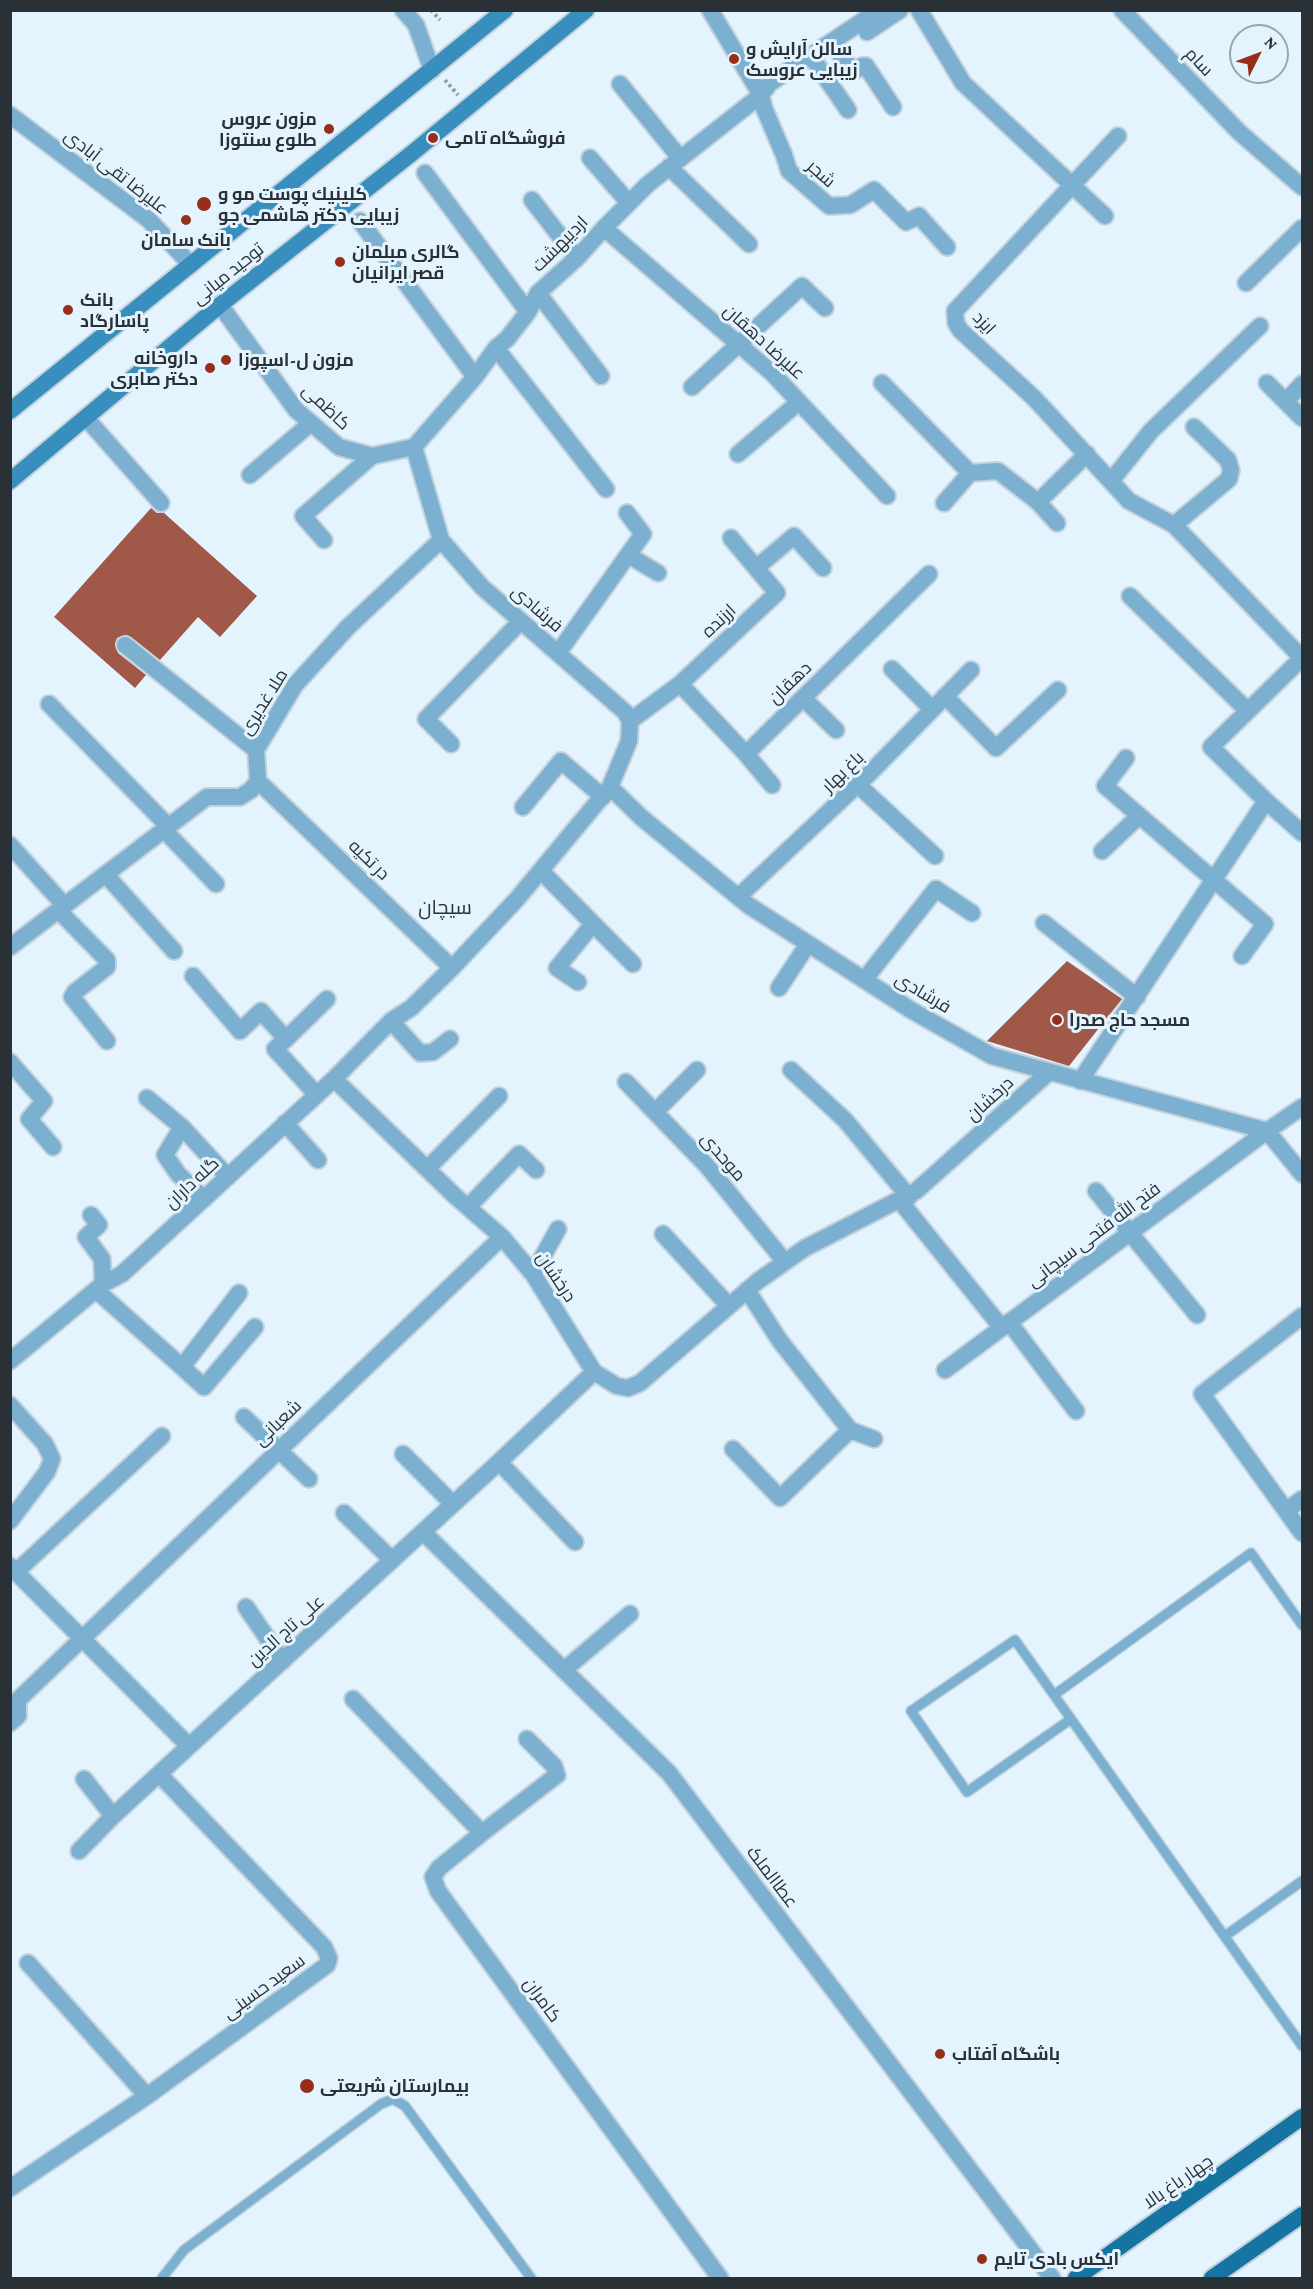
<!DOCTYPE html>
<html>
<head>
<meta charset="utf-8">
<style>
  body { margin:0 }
  #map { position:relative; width:1313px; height:2289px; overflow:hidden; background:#e4f4ff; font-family:"Crimson Pro",serif }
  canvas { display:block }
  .frame { position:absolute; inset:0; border:12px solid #2a3136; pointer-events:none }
  .north { position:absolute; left:1229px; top:24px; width:60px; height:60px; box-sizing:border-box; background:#e4f4ff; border:2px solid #9aa6af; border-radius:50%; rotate:48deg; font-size:16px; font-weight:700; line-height:24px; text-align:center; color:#2a3136 }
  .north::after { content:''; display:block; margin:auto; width:21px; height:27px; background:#972e19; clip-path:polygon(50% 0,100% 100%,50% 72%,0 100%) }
</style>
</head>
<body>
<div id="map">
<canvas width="1313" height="2289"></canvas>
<div class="frame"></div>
<div class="north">N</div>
</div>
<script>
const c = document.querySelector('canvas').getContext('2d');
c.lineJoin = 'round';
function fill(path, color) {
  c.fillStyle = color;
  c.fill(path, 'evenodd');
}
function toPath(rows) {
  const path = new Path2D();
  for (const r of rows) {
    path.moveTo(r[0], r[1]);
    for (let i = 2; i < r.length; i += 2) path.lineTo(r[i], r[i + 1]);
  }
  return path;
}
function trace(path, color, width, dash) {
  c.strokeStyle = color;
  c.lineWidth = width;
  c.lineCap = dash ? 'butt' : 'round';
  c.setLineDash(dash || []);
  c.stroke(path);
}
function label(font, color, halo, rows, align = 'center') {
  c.font = font + ' "Crimson Pro",Cairo,serif';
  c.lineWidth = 6;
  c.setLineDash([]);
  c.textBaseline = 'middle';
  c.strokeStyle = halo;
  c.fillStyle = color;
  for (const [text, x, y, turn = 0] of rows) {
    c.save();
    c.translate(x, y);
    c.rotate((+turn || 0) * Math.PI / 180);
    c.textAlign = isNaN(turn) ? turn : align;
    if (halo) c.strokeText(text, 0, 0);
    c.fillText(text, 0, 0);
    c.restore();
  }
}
fill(toPath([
  [151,508,157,513,164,513,257,596,220,637,198,617,160,660,131,637,126,635,117,638,115,644,118,653,146,675,135,688,54,617],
  [1067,961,1122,999,1069,1066,987,1041]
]), '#a05848');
const service = toPath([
  [1054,1695,1251,1553,1302,1625],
  [1071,1719,967,1792,911,1711,1015,1640,1071,1719,1302,2046],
  [1225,1936,1302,1881],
  [162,2278,184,2250,381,2104,393,2099,405,2106,531,2278]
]);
const minor = toPath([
  [403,10,416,25,432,70],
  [710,10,761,95,764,108,784,155,789,171,829,206,850,205,874,190,906,222,919,216,947,247],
  [919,10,963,83,1105,216],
  [1122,10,1239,132,1302,187],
  [867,32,900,10],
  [838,51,853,72,862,66,866,66,893,107],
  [817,65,848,110],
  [620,84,680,158],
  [10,115,149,220,191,265],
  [1118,136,955,311,956,323,960,330,1034,398,1129,501,1174,525,1302,658],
  [590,158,629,203],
  [669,167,749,244],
  [425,173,528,312],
  [532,200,577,258],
  [360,221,475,377],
  [604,228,772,373,887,496],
  [1246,283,1302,228],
  [538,293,601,376],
  [220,305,296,410,339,447,372,456,414,447],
  [496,348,606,489],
  [882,383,970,473,998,471,1038,502,1087,454],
  [1267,383,1302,418],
  [692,387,802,286,825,308],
  [1286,401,1302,384],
  [86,418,161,503],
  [414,447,475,377,496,348,507,339,528,312,538,293,577,258,604,228,648,184,761,95,770,83,879,10],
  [738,454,799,402],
  [250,475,311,423],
  [1111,481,1151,431,1260,326],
  [1038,502,1057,523],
  [944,503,970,473],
  [1174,525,1229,479,1231,470,1228,460,1194,427],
  [324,540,303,516,372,456],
  [628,555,658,573],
  [756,568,794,536,823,568],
  [1130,596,1248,711],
  [125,645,256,750],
  [558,653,643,534,627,513],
  [1302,658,1211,747,1266,801,1302,833],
  [892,669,932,709],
  [680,684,746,754,929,574],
  [945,696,996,748,1058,690],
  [803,698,836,730],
  [49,704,169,827],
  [630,721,680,684,777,593,731,538],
  [451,744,426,719,521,621],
  [746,754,772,785],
  [1126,758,1105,786,1265,924,1242,956],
  [258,781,452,968],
  [858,785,935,856],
  [610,787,642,818,748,905,911,1010,992,1056,1267,1131,1302,1107],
  [523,807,561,761,603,797],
  [164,830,216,884],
  [10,845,65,906],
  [1102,851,1139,816],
  [541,871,633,964],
  [106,875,174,951],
  [738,897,870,773,971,670],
  [59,911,107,960,107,967,75,992,72,997,107,1041],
  [1044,923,1137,997],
  [10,947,207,797,240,797,251,790,258,781,256,750,295,685,348,627,441,540],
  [193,976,240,1031,261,1011,286,1039,275,1049,317,1095],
  [864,980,936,889,972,913],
  [578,982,557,968,593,924],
  [779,988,808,944],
  [391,1021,420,1053,433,1052,450,1039],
  [286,1039,327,999],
  [10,1062,44,1101,29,1119,53,1147],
  [791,1070,845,1120,909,1197],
  [334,1079,455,1196,502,1237,533,1274,594,1372,617,1386,628,1388,640,1383,758,1281,805,1248,916,1191,1048,1073],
  [1080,1081,1266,801],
  [626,1082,707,1166,785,1262],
  [147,1098,182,1127,165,1155,178,1174,204,1199],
  [655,1112,697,1070],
  [285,1123,318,1160],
  [182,1127,228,1177],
  [427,1169,499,1096],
  [1096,1191,1197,1315],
  [900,1201,1002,1328],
  [468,1207,519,1154,536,1170],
  [91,1215,99,1225,86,1237,102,1259,103,1284],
  [663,1234,729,1306],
  [533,1274,558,1229],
  [96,1290,182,1367,239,1293],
  [1302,1316,1202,1394,1302,1533],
  [1009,1322,1076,1411],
  [10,1361,103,1284,122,1274,334,1079,391,1021,411,1008,452,968,517,899,610,787,629,741,630,721,625,712,482,587,441,540,414,447],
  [182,1367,204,1387,255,1327],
  [945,1370,1267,1131,1302,1174],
  [10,1405,45,1444,52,1459,47,1472,10,1521],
  [244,1417,309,1479],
  [850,1430,874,1439],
  [733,1449,780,1498,850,1430,780,1341,747,1290],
  [403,1454,453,1504],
  [499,1462,575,1542],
  [1286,1511,1302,1499],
  [344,1513,392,1560],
  [423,1532,669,1773,1052,2278],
  [10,1566,189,1746],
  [16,1572,162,1436],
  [246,1607,283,1661],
  [564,1670,630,1614],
  [353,1699,482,1833],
  [10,1723,18,1716,18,1700,502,1237],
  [527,1739,554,1766,557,1775,482,1833,439,1868,433,1877,438,1891,720,2278],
  [84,1779,113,1816],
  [79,1851,113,1816,499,1462,594,1372],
  [28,1963,147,2096],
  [10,2188,147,2096,327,1965,329,1958,324,1947,159,1774]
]);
const secondary = toPath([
  [10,411,505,10],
  [10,481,220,305,411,154,586,10]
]);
const primary = toPath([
  [1076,2278,1302,2117],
  [1212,2278,1302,2215]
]);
trace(service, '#c3d1db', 12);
trace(minor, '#c3d1db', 20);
trace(secondary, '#c3d1db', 20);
trace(primary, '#c3d1db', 20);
trace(toPath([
  [431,10,440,20],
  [445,80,458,95]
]), '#929ea6', 4, [3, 3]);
trace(service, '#7cb0d0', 9);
trace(minor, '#7cb0d0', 16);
trace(secondary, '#388ebd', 16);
trace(primary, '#1674a2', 16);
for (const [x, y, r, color] of [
  [734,59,6,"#972e19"],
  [329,129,6,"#972e19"],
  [433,138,6,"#972e19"],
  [204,204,8,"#972e19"],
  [186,220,6,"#972e19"],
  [340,262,6,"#972e19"],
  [68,310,6,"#972e19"],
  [226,360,6,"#972e19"],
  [210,368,6,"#972e19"],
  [1057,1020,6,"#972e19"],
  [940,2054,6,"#972e19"],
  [307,2086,8,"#972e19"],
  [982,2259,6,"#972e19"]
]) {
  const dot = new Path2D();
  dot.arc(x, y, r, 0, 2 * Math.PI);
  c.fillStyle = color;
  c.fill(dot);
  trace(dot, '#e4f4ff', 2);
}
label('bold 18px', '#2a3136', '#e4f4ff', [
  ["سالن آرایش و",746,49],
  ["زیبایی عروسک",746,70],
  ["مزون عروس",317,119,"right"],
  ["طلوع سنتوزا",317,140,"right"],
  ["فروشگاه تامی",445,138],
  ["كلينيك پوست مو و",218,194],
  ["زيبايى دکتر هاشمی جو",218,215],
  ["بانک سامان",186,240,"center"],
  ["گالری مبلمان",352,252],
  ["قصر ایرانیان",352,273],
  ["بانک",80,300],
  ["پاسارگاد",80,321],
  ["داروخانه",198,358,"right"],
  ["دکتر صابری",198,379,"right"],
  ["مزون ل-اسپوزا",238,360],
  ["مسجد حاج صدرا",1069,1020],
  ["باشگاه آفتاب",952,2054],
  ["بیمارستان شریعتی",320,2086],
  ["ایکس بادی تایم",994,2259]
], 'left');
label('18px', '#2a3136', '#e4f4ff', [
  ["سام",1199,62,46],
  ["علیرضا تقی آبادی",116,172,38],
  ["شجر",821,174,42],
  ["اردیبهشت",560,244,-45],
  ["توحید میانی",228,274,-39],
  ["ایزد",984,323,47],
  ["علیرضا دهقان",764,342,42],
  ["کاظمی",326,407,43],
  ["فرشادی",537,609,41],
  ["ارزنده",719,621,-43],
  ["دهقان",790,683,-44],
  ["ملا غدیری",264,702,-58],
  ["باغ بهار",843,772,-44],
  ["در تکیه",369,860,44],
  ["فرشادی",923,993,31],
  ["درخشان",990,1099,-42],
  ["موحدی",723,1157,49],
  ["گله داران",192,1183,-43],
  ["فتح الله فتحی سیچانی",1094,1235,-37],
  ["درخشان",556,1277,56],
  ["شعبانی",278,1423,-44],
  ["علی تاج الدین",286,1631,-42],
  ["عطاالملک",772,1877,53],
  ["سعید حسینی",264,1987,-36],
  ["کامران",542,2000,54],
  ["چهار باغ بالا",1178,2182,-35]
]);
label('20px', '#2a3136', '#e4f4ff', [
  ["سیچان",445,908]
]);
</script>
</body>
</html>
